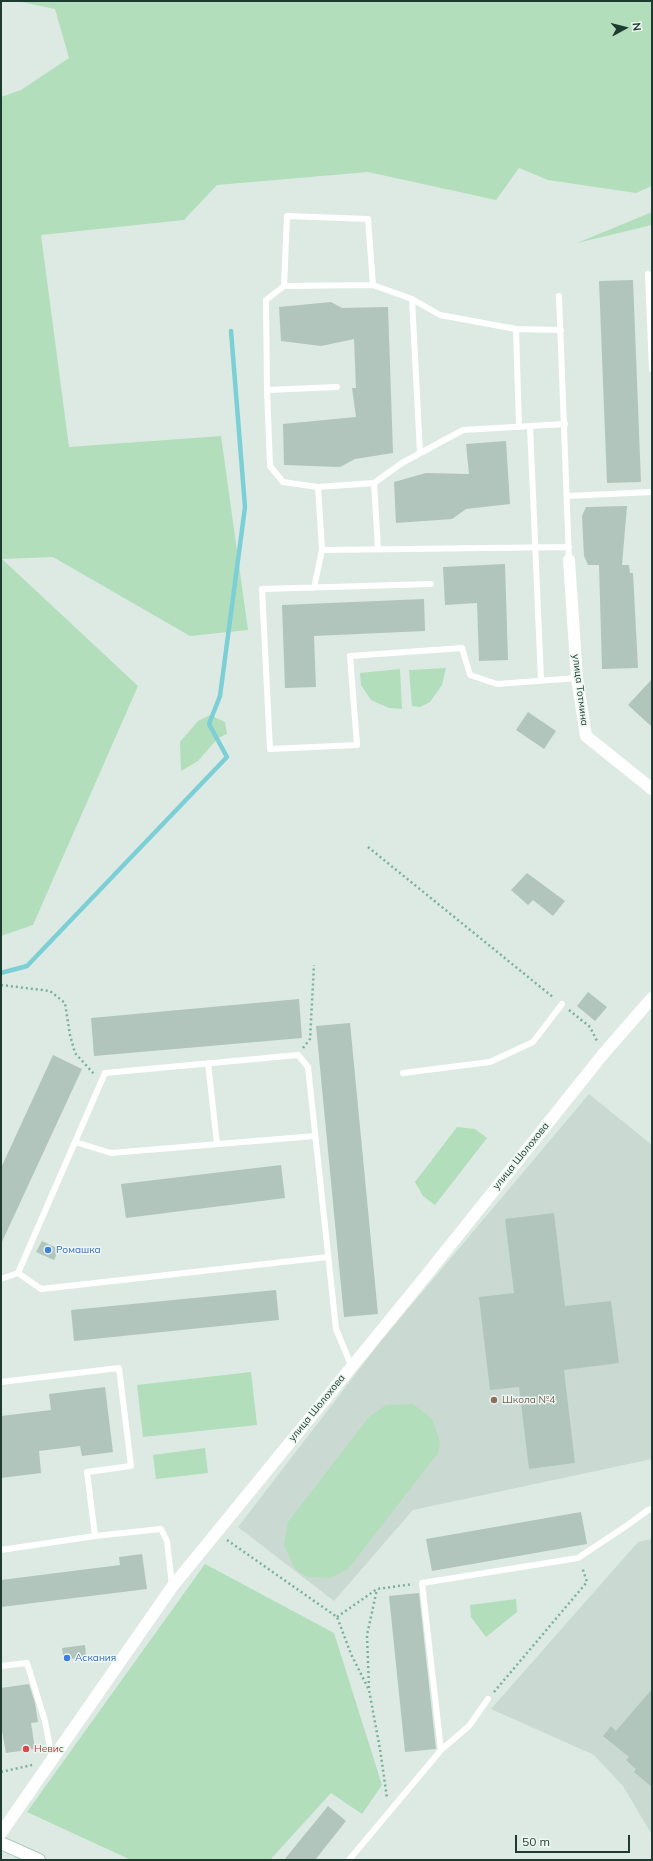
<!DOCTYPE html>
<html>
<head>
<meta charset="utf-8">
<style>
  body { margin:0 }
  #map { position:relative; width:653px; height:1861px; overflow:hidden; background:#dceae3; font-family:Mulish,sans-serif }
  canvas { display:block }
  .frame { position:absolute; inset:0; border:2px solid #1d3b30; pointer-events:none }
  .north { position:absolute; left:605px; top:8px; width:40px; height:40px; -webkit-text-stroke:3px #edf7f1; paint-order:stroke; rotate:83deg; font-size:11px; font-weight:700; line-height:16px; text-align:center; color:#1d3b30 }
  .north::after { content:''; display:block; margin:auto; width:14px; height:18px; background:#1d3b30; clip-path:polygon(50% 0,100% 100%,50% 72%,0 100%) }
  .scale { position:absolute; left:515px; top:1835px; width:115px; height:18px; box-sizing:border-box; border:2px solid #1d3b30; border-top:0; padding-left:5px; font-size:12px; line-height:14px; white-space:nowrap; color:#1d3b30; -webkit-text-stroke:3px #edf7f1; paint-order:stroke }
</style>
</head>
<body>
<div id="map">
<canvas width="653" height="1861"></canvas>
<div class="frame"></div>
<div class="north">N</div>
<div class="scale">50 m</div>
</div>
<script>
const c = document.querySelector('canvas').getContext('2d');
c.lineJoin = 'round';
function fill(path, color) {
  c.fillStyle = color;
  c.fill(path, 'evenodd');
}
function toPath(rows) {
  const path = new Path2D();
  for (const r of rows) {
    path.moveTo(r[0], r[1]);
    for (let i = 2; i < r.length; i += 2) path.lineTo(r[i], r[i + 1]);
  }
  return path;
}
function trace(path, color, width, dash) {
  c.strokeStyle = color;
  c.lineWidth = width;
  c.lineCap = dash ? 'butt' : 'round';
  c.setLineDash(dash || []);
  c.stroke(path);
}
function label(font, color, halo, rows, align = 'center') {
  c.font = font + ' Mulish,sans-serif';
  c.lineWidth = 3;
  c.setLineDash([]);
  c.textBaseline = 'middle';
  c.strokeStyle = halo;
  c.fillStyle = color;
  for (const [text, x, y, turn = 0] of rows) {
    c.save();
    c.translate(x, y);
    c.rotate((+turn || 0) * Math.PI / 180);
    c.textAlign = isNaN(turn) ? turn : align;
    if (halo) c.strokeText(text, 0, 0);
    c.fillText(text, 0, 0);
    c.restore();
  }
}
fill(toPath([
  [589,1094,652,1145,652,1459,413,1510,334,1601,238,1527,381,1341],
  [652,1539,652,1835,623,1786,594,1755,491,1709,638,1542]
]), '#cadad2');
fill(toPath([
  [17,1,652,1,652,186,636,193,548,180,519,168,496,200,368,172,217,185,184,220,41,235,69,447,221,436,248,630,190,636,53,557,2,559,138,686,33,925,1,936,1,97,21,90,69,58,55,9],
  [652,212,652,225,577,243],
  [446,668,442,685,430,702,420,707,412,706,409,670],
  [400,669,402,709,389,708,371,700,361,685,360,673],
  [210,715,225,722,227,734,218,738,198,761,181,771,180,742,198,721],
  [457,1127,475,1129,487,1138,435,1205,423,1196,415,1182],
  [251,1372,257,1425,143,1437,137,1385],
  [413,1404,432,1419,440,1442,438,1453,348,1569,330,1578,307,1577,295,1569,284,1545,288,1522,369,1417,386,1405],
  [205,1448,208,1473,156,1479,153,1455],
  [205,1564,334,1633,382,1785,362,1814,331,1793,270,1860,131,1860,27,1812],
  [516,1599,517,1612,486,1637,471,1617,470,1605]
]), '#b2debb');
trace(toPath([
  [1,973,27,966,227,757,209,724,220,696,245,507,231,331]
]), '#7dcfd6', 4.5);
fill(toPath([
  [633,280,641,482,607,483,599,281],
  [331,302,342,308,388,307,393,453,355,459,340,467,284,465,283,424,356,417,352,388,356,388,354,339,321,346,281,341,279,307],
  [506,441,510,504,466,509,452,519,396,523,394,482,426,473,469,474,466,444],
  [627,506,622,565,629,565,630,573,633,573,638,668,602,669,599,565,588,565,584,556,582,516,586,507],
  [505,564,508,660,479,661,477,603,445,605,443,567],
  [424,599,425,631,314,636,316,687,285,688,282,605],
  [652,679,652,727,628,705],
  [528,712,556,731,544,749,516,730],
  [527,873,565,901,553,916,533,900,528,905,511,890],
  [588,992,607,1007,595,1021,577,1006],
  [299,999,302,1038,94,1056,91,1018],
  [350,1023,378,1314,344,1317,316,1026],
  [53,1055,82,1069,1,1244,1,1168],
  [281,1165,285,1198,126,1218,121,1184],
  [554,1213,565,1306,611,1301,619,1363,564,1370,575,1463,529,1469,519,1387,490,1390,479,1297,514,1293,505,1219],
  [42,1241,59,1249,54,1260,36,1252],
  [276,1290,279,1320,74,1341,71,1310],
  [105,1387,113,1452,82,1456,80,1446,39,1451,41,1473,1,1478,1,1416,51,1410,49,1394],
  [581,1512,587,1544,432,1571,426,1539],
  [142,1554,147,1589,1,1607,1,1580,120,1565,119,1557],
  [419,1593,436,1749,405,1752,389,1596],
  [85,1645,86,1657,64,1660,62,1648],
  [29,1684,35,1703,38,1722,31,1723,35,1749,6,1753,1,1725,1,1688],
  [652,1689,652,1787,634,1772,636,1769,626,1760,629,1757,603,1736,611,1726,616,1731],
  [328,1806,346,1821,315,1860,284,1860]
]), '#b1c5bc');
const secondary = toPath([
  [1,1843,39,1860]
]);
trace(secondary, '#aecbbe', 14);
trace(toPath([
  [368,847,554,998],
  [1,985,50,991,65,1003,70,1035,75,1053,94,1074],
  [569,1010,590,1027,597,1041],
  [303,1048,310,1039,314,965],
  [227,1540,337,1617,351,1654,369,1690,380,1749,387,1798],
  [337,1617,377,1589,413,1584],
  [369,1688,367,1635,377,1589],
  [494,1692,587,1582,582,1567],
  [1,1772,32,1765]
]), '#79b19c', 2.5, [2, 3]);
trace(toPath([
  [648,274,652,369],
  [284,286,373,285],
  [559,296,569,560],
  [412,299,420,453],
  [516,329,519,427],
  [267,390,266,300,284,286,287,216,368,219,373,285,412,299,440,315,516,329,561,330],
  [530,426,541,680],
  [374,483,402,463,463,430,565,424],
  [318,487,283,482,270,466,267,390,337,387],
  [567,496,652,492],
  [322,550,569,547],
  [431,584,262,589,270,749,357,745,350,656,462,648,470,675,497,684,577,678],
  [314,588,322,550,318,487,374,483,378,549],
  [208,1063,217,1144],
  [403,1073,490,1062,533,1042,562,1004],
  [75,1142,111,1153,315,1136],
  [18,1273,41,1289,328,1257],
  [1,1279,18,1273,105,1073,298,1055,308,1067,336,1329,351,1365],
  [1,1382,119,1368,131,1466,87,1472,95,1536,161,1529,167,1541,172,1586],
  [1,1550,95,1536],
  [1,1666,27,1663,45,1721,52,1758],
  [441,1750,469,1726,488,1699],
  [349,1860,441,1750,422,1583,578,1558,629,1524,648,1510,652,1509]
]), '#fff', 6);
trace(toPath([
  [569,560,577,678,586,736,652,789],
  [1,1833,172,1587,420,1283,604,1053,652,998]
]), '#fff', 12);
trace(secondary, '#fff', 12);
for (const [x, y, r, color] of [
  [48,1250,4,"#3f7fe0"],
  [494,1400,4,"#8d6e63"],
  [67,1658,4,"#3f7fe0"],
  [26,1749,4,"#e0444e"]
]) {
  const dot = new Path2D();
  dot.arc(x, y, r, 0, 2 * Math.PI);
  c.fillStyle = color;
  c.fill(dot);
  trace(dot, '#edf7f1', 1.5);
}
label('10px', '#1d3b30', '#edf7f1', [
  ["улица Тотмина",580,690,83],
  ["улица Шолохова",521,1156,-51],
  ["улица Шолохова",317,1408,-51]
]);
label('10px', '#366cbe', '#edf7f1', [
  ["Ромашка",56,1250],
  ["Аскания",75,1658]
], 'left');
label('10px', '#785e54', '#edf7f1', [
  ["Школа №4",502,1400]
], 'left');
label('10px', '#be3a42', '#edf7f1', [
  ["Невис",34,1749]
], 'left');
</script>
</body>
</html>
